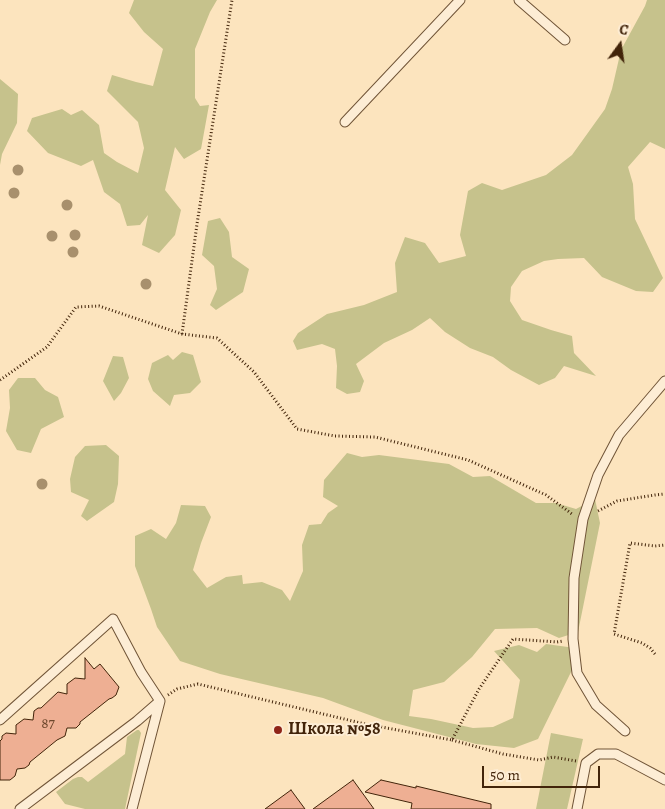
<!DOCTYPE html>
<html>
<head>
<meta charset="utf-8">
<style>
  body { margin:0 }
  #map { position:relative; width:665px; height:809px; overflow:hidden; background:#fce4be; font-family:Alegreya,serif }
  canvas { display:block }
  .north { position:absolute; left:595px; top:20px; width:50px; height:50px; -webkit-text-stroke:4px #fdedd5; paint-order:stroke; rotate:14deg; font-size:14px; font-weight:700; line-height:20px; text-align:center; color:#42240a }
  .north::after { content:''; display:block; margin:auto; width:18px; height:22px; background:#42240a; clip-path:polygon(50% 0,100% 100%,50% 72%,0 100%) }
  .scale { position:absolute; left:482px; top:766px; width:118px; height:22px; box-sizing:border-box; border:2px solid #42240a; border-top:0; padding-left:6px; font-size:15px; line-height:18px; white-space:nowrap; color:#42240a; -webkit-text-stroke:4px #fdedd5; paint-order:stroke }
</style>
</head>
<body>
<div id="map">
<canvas width="665" height="809"></canvas>
<div class="north">С</div>
<div class="scale">50 m</div>
</div>
<script>
const c = document.querySelector('canvas').getContext('2d');
c.lineJoin = 'round';
function fill(path, color) {
  c.fillStyle = color;
  c.fill(path, 'evenodd');
}
function toPath(rows) {
  const path = new Path2D();
  for (const r of rows) {
    path.moveTo(r[0], r[1]);
    for (let i = 2; i < r.length; i += 2) path.lineTo(r[i], r[i + 1]);
  }
  return path;
}
function trace(path, color, width, dash) {
  c.strokeStyle = color;
  c.lineWidth = width;
  c.lineCap = dash ? 'butt' : 'round';
  c.setLineDash(dash || []);
  c.stroke(path);
}
function label(font, color, halo, rows, align = 'center') {
  c.font = font + ' Alegreya,serif';
  c.lineWidth = 4;
  c.setLineDash([]);
  c.textBaseline = 'middle';
  c.strokeStyle = halo;
  c.fillStyle = color;
  for (const [text, x, y, turn = 0] of rows) {
    c.save();
    c.translate(x, y);
    c.rotate((+turn || 0) * Math.PI / 180);
    c.textAlign = isNaN(turn) ? turn : align;
    if (halo) c.strokeText(text, 0, 0);
    c.fillText(text, 0, 0);
    c.restore();
  }
}
fill(toPath([
  [134,0,217,0,210,12,195,49,195,98,200,106,209,105,201,149,184,159,175,147,165,190,181,210,175,235,159,253,142,245,148,215,140,225,127,226,120,204,104,192,93,160,81,166,48,153,27,131,32,118,62,109,71,115,82,110,99,125,104,153,117,162,138,173,144,148,138,122,107,91,112,75,136,82,153,86,163,49,144,32,129,13],
  [647,0,665,0,665,149,650,142,628,167,633,184,635,219,663,278,653,292,636,291,602,277,584,258,558,259,544,261,522,271,511,287,510,301,522,320,551,330,572,336,574,353,596,376,564,366,555,378,539,385,511,370,493,357,470,348,445,332,430,318,412,330,384,343,356,364,364,381,360,392,347,394,336,388,337,366,335,349,322,344,297,350,293,341,298,333,327,314,364,305,397,292,395,263,405,237,425,243,439,263,466,256,460,235,468,191,482,183,502,190,546,175,572,155,605,109,612,89,621,50,645,6],
  [0,79,18,94,17,123,2,154,0,165],
  [220,218,229,232,232,257,249,269,243,292,216,310,210,305,217,289,214,266,202,255,208,221],
  [182,352,193,355,201,382,190,393,174,395,170,406,153,391,148,379,152,363,168,355,173,360],
  [113,356,123,357,129,378,121,393,114,401,103,381],
  [18,378,35,378,45,390,58,397,64,417,41,429,31,453,17,450,6,431,10,408,9,390],
  [106,445,119,456,118,484,114,502,87,521,81,516,89,500,71,492,70,479,75,457,85,446],
  [347,453,362,457,379,455,449,464,473,477,490,476,536,503,556,503,576,509,595,499,600,523,578,632,559,638,537,628,495,629,472,657,444,682,413,690,409,716,431,719,473,728,493,727,513,718,520,680,494,651,519,645,537,652,546,644,575,648,573,668,538,739,514,748,476,744,383,720,323,698,220,674,180,661,157,627,151,609,135,566,135,536,151,529,166,539,176,523,181,505,205,506,211,517,201,543,193,570,207,588,226,577,242,575,243,584,262,582,282,590,290,601,303,571,302,545,309,525,321,524,328,513,338,506,323,497,324,480],
  [137,730,139,730,141,733,125,809,85,809,65,804,56,792,73,779,78,777,82,777,88,782,125,754,127,737],
  [551,733,583,739,567,809,536,809]
]), '#c6c28c');
const building = toPath([
  [85,658,94,669,100,664,119,687,116,695,112,698,109,699,80,722,80,724,76,728,67,728,65,736,57,740,30,762,29,765,25,768,17,769,15,776,10,780,0,780,0,741,2,739,2,736,6,733,16,734,16,725,24,719,33,720,34,711,38,708,41,708,58,692,67,694,67,684,75,678,85,679,85,658],
  [353,780,374,809,313,809,353,780],
  [381,780,416,788,416,786,491,804,491,809,411,809,412,803,365,792,381,780],
  [291,790,305,809,265,809,291,790]
]);
fill(building, '#eeaf93');
trace(building, '#42240a', 1);
const service = toPath([
  [519,0,565,40],
  [345,122,460,0],
  [0,720,113,619,141,672,160,701,132,809],
  [625,731,596,705,577,673,573,639,574,578,583,519,598,475,619,435,665,381],
  [20,809,137,721,160,701],
  [577,809,586,763,598,754,616,754,665,780]
]);
trace(service, '#705437', 11);
trace(toPath([
  [182,334,197,224,232,0],
  [0,380,47,347,76,307,99,306,182,334,217,338,254,372,297,429,335,436,375,437,468,460,546,495,572,514],
  [598,511,617,501,655,495,665,494],
  [655,654,650,648,642,643,614,634,630,543,655,546,665,545],
  [168,695,177,689,198,684,365,724,452,740,479,689,513,639,557,642,563,641],
  [452,740,503,754,539,760,553,757,576,761]
]), '#42240a', 3, [1, 2.5]);
trace(service, '#fdedd5', 9);
c.fillStyle = '#a8906d';
for (const [x, y] of [
  [18,170],
  [14,193],
  [67,205],
  [75,235],
  [52,236],
  [73,252],
  [146,284],
  [42,484]
]) {
  c.beginPath();
  c.arc(x, y, 5.5, 0, 2 * Math.PI);
  c.fill();
}
for (const [x, y, r, color] of [
  [278,730,5,"#8f2418"]
]) {
  const dot = new Path2D();
  dot.arc(x, y, r, 0, 2 * Math.PI);
  c.fillStyle = color;
  c.fill(dot);
  trace(dot, '#fdedd5', 2);
}
label('15px', '#6d472c', null, [
  ["87",48,724]
]);
label('bold 18px', '#42240a', '#fdedd5', [
  ["Школа №58",288,730]
], 'left');
</script>
</body>
</html>
